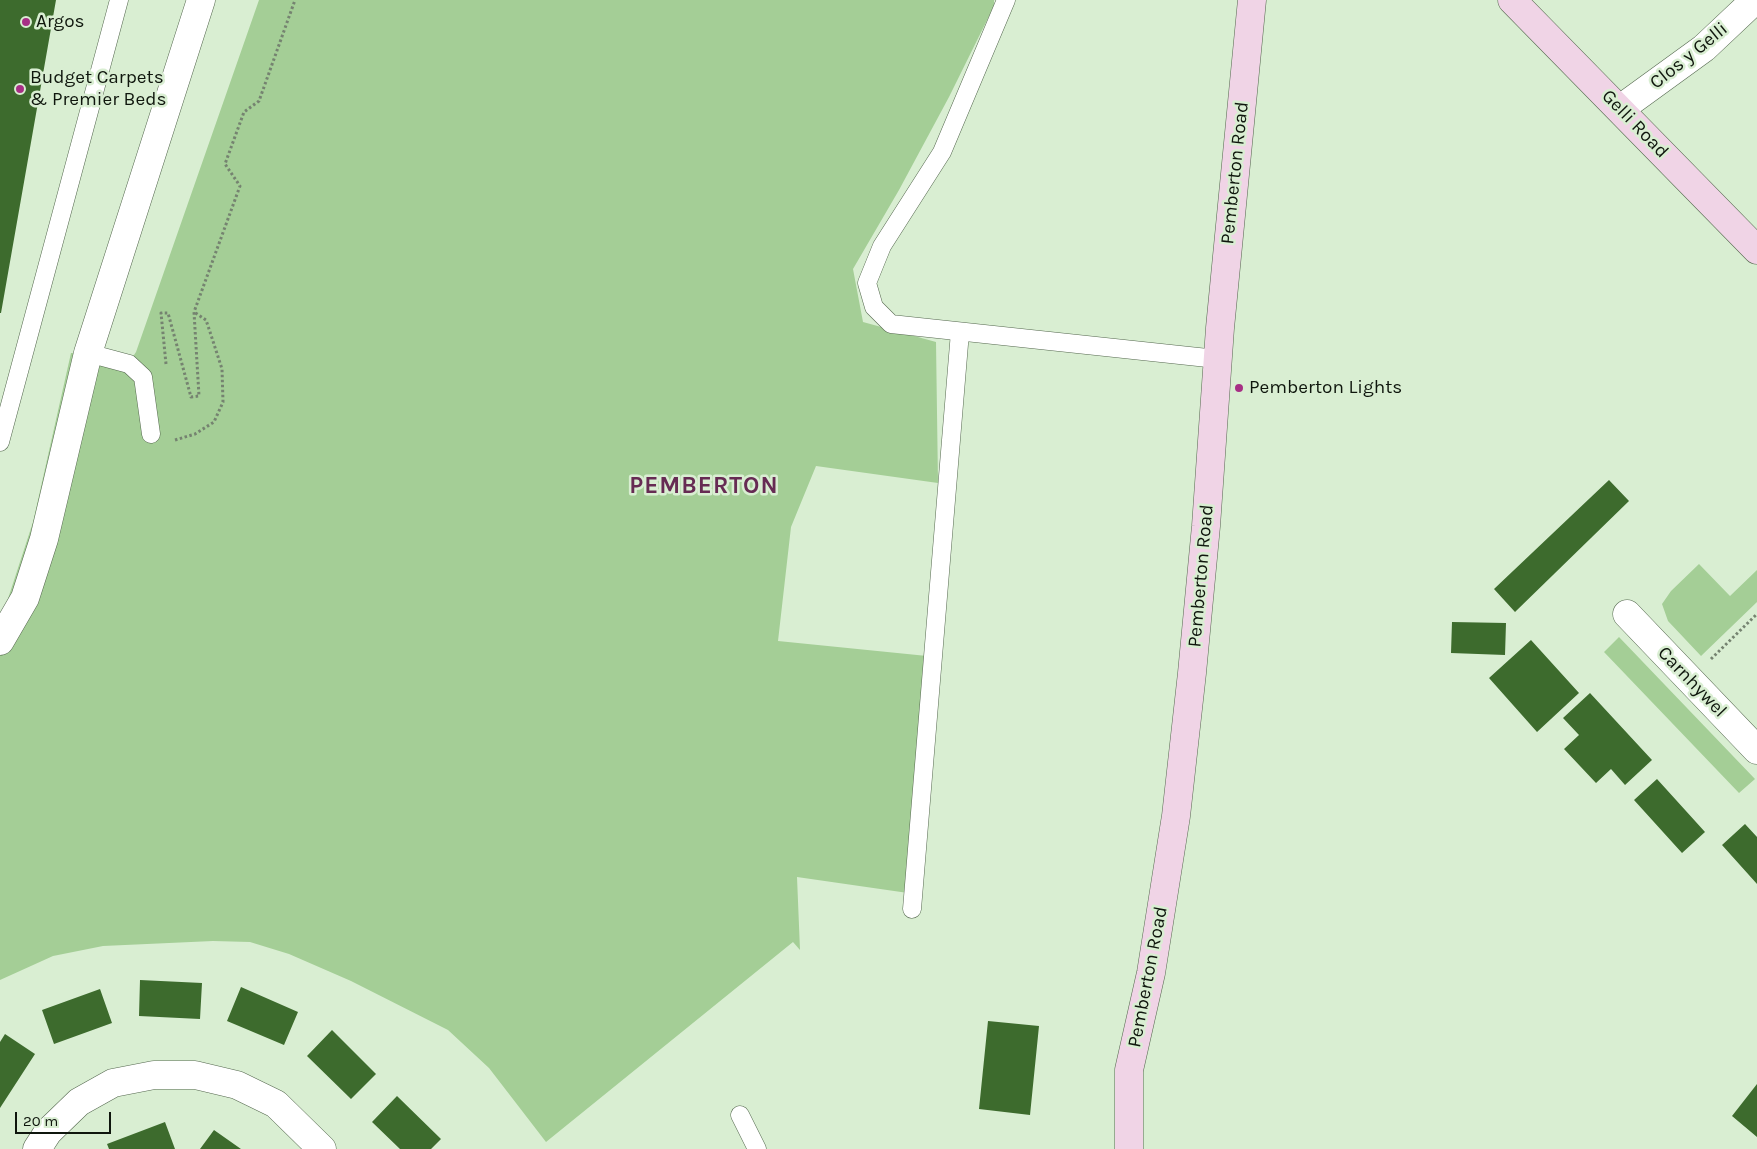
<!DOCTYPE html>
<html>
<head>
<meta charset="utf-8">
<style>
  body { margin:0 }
  #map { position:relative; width:1757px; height:1149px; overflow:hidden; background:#d9eed2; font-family:Karla,sans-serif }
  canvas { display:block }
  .scale { position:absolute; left:15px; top:1112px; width:96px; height:22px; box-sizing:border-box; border:2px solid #0f160d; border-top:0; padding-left:6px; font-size:15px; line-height:18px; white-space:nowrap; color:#0f160d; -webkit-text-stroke:4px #d9eed2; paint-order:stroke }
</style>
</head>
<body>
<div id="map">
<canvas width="1757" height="1149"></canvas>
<div class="scale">20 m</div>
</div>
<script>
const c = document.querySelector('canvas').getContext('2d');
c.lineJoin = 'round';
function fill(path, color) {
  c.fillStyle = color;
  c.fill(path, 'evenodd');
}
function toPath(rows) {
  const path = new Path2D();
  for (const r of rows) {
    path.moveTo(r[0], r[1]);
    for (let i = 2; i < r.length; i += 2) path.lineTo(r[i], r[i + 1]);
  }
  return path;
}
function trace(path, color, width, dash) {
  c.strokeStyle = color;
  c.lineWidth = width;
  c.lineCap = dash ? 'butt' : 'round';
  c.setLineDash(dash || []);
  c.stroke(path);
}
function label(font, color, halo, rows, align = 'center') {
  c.font = font + ' Karla,sans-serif';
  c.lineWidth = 5;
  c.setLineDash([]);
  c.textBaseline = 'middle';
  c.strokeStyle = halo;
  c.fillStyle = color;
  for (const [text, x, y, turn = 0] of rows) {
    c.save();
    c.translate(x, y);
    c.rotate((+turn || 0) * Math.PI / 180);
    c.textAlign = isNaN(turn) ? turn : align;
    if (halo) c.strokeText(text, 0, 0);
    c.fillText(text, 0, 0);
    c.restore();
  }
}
fill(toPath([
  [259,0,994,0,994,6,949,97,899,190,853,269,863,322,936,342,938,483,816,466,791,527,778,641,927,656,908,893,797,877,800,950,793,942,546,1142,489,1068,448,1030,351,981,289,954,250,942,213,941,103,946,53,956,0,980,0,617,3,614,33,522,71,353,88,353,128,364,136,352],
  [1699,564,1730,596,1757,570,1757,602,1701,656,1668,621,1662,604,1671,591],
  [1619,637,1755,779,1739,793,1604,652]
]), '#a4ce96');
fill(toPath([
  [0,0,56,0,1,313,0,313],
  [1609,480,1629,501,1515,612,1494,589],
  [1452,622,1506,623,1505,655,1451,653],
  [1531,640,1579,693,1537,732,1489,678],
  [1590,693,1652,760,1625,785,1611,769,1596,783,1564,749,1579,735,1563,718],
  [1657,779,1705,832,1682,853,1634,800],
  [1745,824,1757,837,1757,884,1722,845],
  [140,980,202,983,200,1019,139,1016],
  [241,987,298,1012,284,1045,227,1021],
  [100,989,112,1023,54,1044,42,1010],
  [988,1021,1039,1026,1030,1115,979,1109],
  [332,1030,376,1074,351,1099,307,1056],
  [5,1034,35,1054,0,1108,0,1042],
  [1757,1084,1757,1137,1732,1116],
  [397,1096,441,1139,431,1149,400,1149,372,1122],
  [165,1122,175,1149,109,1149,107,1144],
  [214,1130,241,1149,200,1149]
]), '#3d6b2d');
const lane = toPath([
  [1006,0,942,152,882,246,867,283,874,307,891,324,1217,359],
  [88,353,129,364,143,377,151,434],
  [0,442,119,0],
  [912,909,960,332],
  [740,1115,757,1149]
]);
const street = toPath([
  [1620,109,1704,48,1755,0],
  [1627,614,1757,750],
  [0,641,25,598,44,539,88,353,201,0],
  [37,1149,48,1132,79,1102,113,1083,154,1075,195,1075,237,1085,276,1104,322,1149]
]);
const secondary = toPath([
  [1512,0,1757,250],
  [1129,1149,1129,1070,1151,973,1176,816,1192,673,1206,526,1220,328,1252,0]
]);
trace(lane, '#55684f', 19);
trace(street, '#55684f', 29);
trace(secondary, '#55684f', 29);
trace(toPath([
  [166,364,161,313,168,313,191,397,199,396,194,312,240,186,225,164,244,112,259,101,295,0],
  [175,440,195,434,214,422,223,402,222,369,211,335,206,320,194,312],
  [1711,659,1757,614]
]), '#758370', 3, [2.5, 2.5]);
trace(lane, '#fff', 18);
trace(street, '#fff', 28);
trace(secondary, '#f0d4e6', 28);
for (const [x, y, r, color] of [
  [26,22,5,"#a72f85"],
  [20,89,5,"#a72f85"],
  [1239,388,5,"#a72f85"]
]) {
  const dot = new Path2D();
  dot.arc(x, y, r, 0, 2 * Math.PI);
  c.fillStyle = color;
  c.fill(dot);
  trace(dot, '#d9eed2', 2);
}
label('19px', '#0f160d', '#d9eed2', [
  ["Argos",36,22],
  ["Budget Carpets",30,78],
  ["& Premier Beds",30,100],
  ["Pemberton Lights",1249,388]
], 'left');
label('19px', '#0f160d', '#d9eed2', [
  ["Clos y Gelli",1689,56,-39],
  ["Gelli Road",1635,124,46],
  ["Pemberton Road",1235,173,-84],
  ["Pemberton Road",1201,576,-85],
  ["Carnhywel",1692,682,46],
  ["Pemberton Road",1148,977,-79]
]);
c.letterSpacing = '1px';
label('bold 24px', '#662b53', '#d9eed2', [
  ["PEMBERTON",704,486]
]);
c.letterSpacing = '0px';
</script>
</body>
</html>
